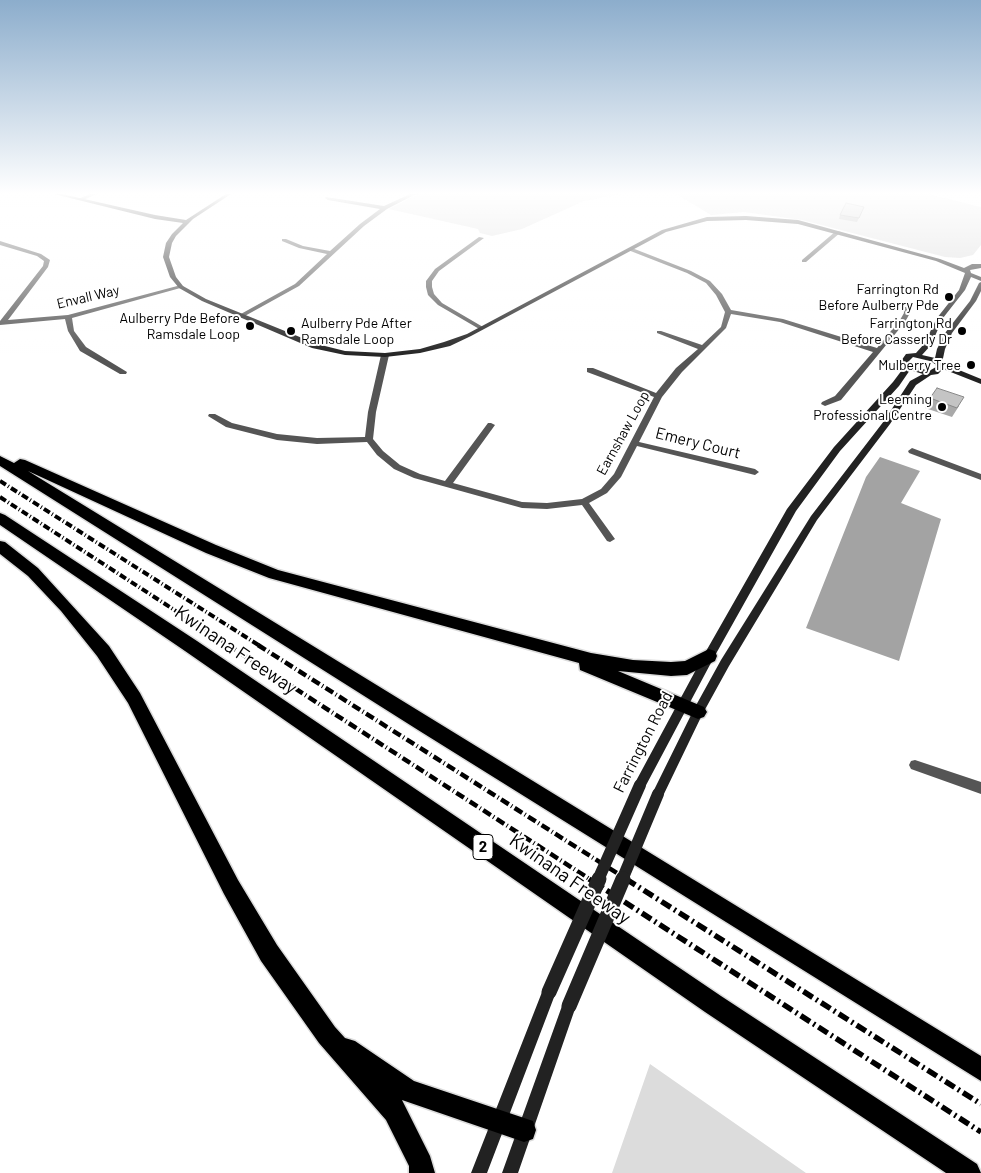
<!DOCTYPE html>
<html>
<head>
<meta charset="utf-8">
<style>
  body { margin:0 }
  canvas { display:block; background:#fff }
</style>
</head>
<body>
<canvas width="981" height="1173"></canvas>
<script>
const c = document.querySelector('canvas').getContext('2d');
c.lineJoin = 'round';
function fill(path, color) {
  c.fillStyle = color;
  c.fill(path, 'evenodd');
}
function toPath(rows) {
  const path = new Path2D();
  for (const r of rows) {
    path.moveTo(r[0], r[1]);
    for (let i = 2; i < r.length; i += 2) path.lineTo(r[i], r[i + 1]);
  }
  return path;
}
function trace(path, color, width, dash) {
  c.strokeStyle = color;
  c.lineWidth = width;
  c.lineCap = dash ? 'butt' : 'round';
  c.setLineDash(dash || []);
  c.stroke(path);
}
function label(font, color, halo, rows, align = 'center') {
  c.font = font + ' Barlow,sans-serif';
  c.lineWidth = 4;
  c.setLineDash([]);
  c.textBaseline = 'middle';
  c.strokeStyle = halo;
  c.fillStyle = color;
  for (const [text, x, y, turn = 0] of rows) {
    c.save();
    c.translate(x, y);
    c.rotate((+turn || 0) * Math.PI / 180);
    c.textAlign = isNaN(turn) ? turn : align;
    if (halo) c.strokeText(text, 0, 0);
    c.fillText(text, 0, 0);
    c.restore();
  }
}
fill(toPath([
  [418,194,622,194,584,201,522,229,492,236,480,233,478,229,389,209],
  [676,194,928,194,981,207,981,245,973,255,960,258,945,257,802,220,744,212,711,215],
  [650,1064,806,1173,612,1173]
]), '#dcdcdc');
fill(toPath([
  [880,457,920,471,901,503,941,519,899,661,806,628,866,477]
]), '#a3a3a3');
const highway = toPath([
  [0,456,14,463,20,459,25,460,216,545,278,570,591,653,633,660,671,662,685,661,709,649,715,651,717,656,715,661,687,675,671,676,618,671,704,707,707,712,704,717,698,719,580,670,579,663,269,578,206,553,28,471,981,1056,981,1081,418,730,0,466,0,456],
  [0,513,5,515,197,641,721,996,977,1164,981,1173,946,1173,705,1012,185,651,0,525,0,513],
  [0,541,5,542,38,568,109,646,140,693,238,880,277,945,335,1027,345,1038,355,1041,414,1081,533,1121,536,1130,533,1139,524,1142,402,1100,430,1156,435,1173,409,1173,409,1166,386,1120,319,1043,261,961,224,894,128,703,97,656,61,611,28,576,0,554,0,541]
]);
trace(highway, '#dbdbdb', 3);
fill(toPath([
  [90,194,97,194,83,200,78,199,90,194],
  [410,194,416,194,387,209,364,226,299,286,243,317,239,317,239,315,295,284,327,254,299,248,282,241,282,239,286,239,303,246,330,251,360,224,380,209,328,200,325,198,326,197,384,206,410,194],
  [836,231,841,232,806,262,802,262,802,260,836,231],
  [479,237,484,238,439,271,432,281,432,287,434,294,442,303,483,327,484,328,481,330,438,305,428,295,426,287,426,281,435,269,479,237],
  [0,241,41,254,50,260,48,267,8,320,68,315,181,285,184,287,72,318,74,331,86,347,127,372,126,374,120,374,80,351,68,331,65,319,0,325,0,321,43,266,44,261,37,256,0,245,0,241],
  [628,248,632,248,691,271,710,281,722,294,731,310,783,319,877,348,900,320,904,313,903,307,907,307,910,313,905,322,841,400,825,406,821,404,822,402,835,396,873,352,780,322,731,314,726,328,682,372,662,397,639,442,755,469,759,472,755,475,637,446,621,477,607,493,589,503,615,539,610,542,607,541,582,505,547,509,522,508,414,478,394,469,377,455,367,442,317,444,277,440,226,427,208,416,209,414,215,414,232,423,277,434,317,438,365,437,368,412,381,355,385,353,389,355,376,412,373,439,383,451,400,465,420,474,445,481,488,423,491,423,495,425,453,483,522,502,547,503,582,499,601,489,614,474,654,397,587,372,587,368,593,368,656,393,676,368,698,349,657,333,657,331,661,331,702,345,721,327,725,312,716,295,706,283,687,273,628,250,628,248],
  [912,448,981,474,981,480,909,453,908,451,912,448],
  [915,760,981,782,981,794,911,769,909,765,911,761,915,760]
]), '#555');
fill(toPath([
  [54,194,62,194,155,215,186,220,226,194,231,194,193,219,176,236,172,243,169,257,176,277,183,286,206,299,317,344,345,351,385,353,420,349,444,342,467,334,662,230,707,217,746,216,798,220,940,259,964,268,972,264,981,264,981,268,970,270,971,273,981,277,981,281,971,277,965,290,943,318,931,345,922,355,935,358,937,349,945,333,970,301,979,283,981,282,981,291,976,301,952,333,945,349,942,363,981,379,981,384,943,369,938,374,931,375,916,385,890,424,817,520,729,666,702,715,662,798,658,800,654,798,652,794,654,790,694,709,721,660,811,516,884,421,910,381,923,374,910,370,899,386,840,451,796,511,713,659,644,789,640,791,636,789,634,785,636,781,705,653,787,509,834,447,893,382,905,366,901,361,906,354,916,353,924,344,937,318,959,290,965,273,936,261,798,224,746,220,707,221,666,232,471,336,450,346,420,353,385,357,345,355,312,348,202,301,179,288,170,277,163,257,166,243,172,234,183,223,155,219,54,194],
  [913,357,930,361,935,364,936,367,929,371,916,367,909,361,913,357],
  [549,985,554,987,556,992,487,1173,471,1173,544,987,549,985],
  [569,999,574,1001,576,1006,518,1173,502,1173,562,1006,564,1001,569,999]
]), '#222');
fill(highway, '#000');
trace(toPath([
  [0,481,260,646],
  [0,497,230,646]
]), '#000', 4, [7, 2.5, 1, 2.5]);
trace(toPath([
  [228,645,591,880],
  [258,645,628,880]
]), '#000', 4.5, [9, 3, 1, 3]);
trace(toPath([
  [589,879,981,1132],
  [626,879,981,1104]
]), '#000', 5.5, [11, 4, 2, 4]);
trace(toPath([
  [598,880,640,785],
  [622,880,658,794]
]), '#222', 12);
trace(toPath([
  [549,992,599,879],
  [569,1006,623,879]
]), '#222', 15);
fill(toPath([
  [864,207,857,222,839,219,840,215],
  [930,398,959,406,952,417,925,408]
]), '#a9a9a9');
const building = toPath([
  [846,203,864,207,859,218,840,215,846,203],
  [937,388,964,397,957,408,930,398,937,388]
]);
fill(building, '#c4c4c4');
trace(building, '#898989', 1);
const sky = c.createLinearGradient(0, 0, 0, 358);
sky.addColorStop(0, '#8cadcc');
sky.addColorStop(0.54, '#fff');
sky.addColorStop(1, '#ffffff00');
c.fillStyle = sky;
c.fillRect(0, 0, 981, 358);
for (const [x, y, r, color] of [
  [949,297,5,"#000"],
  [250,326,5,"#000"],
  [291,331,5,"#000"],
  [962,331,5,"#000"],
  [971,365,5,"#000"],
  [942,407,5,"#000"]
]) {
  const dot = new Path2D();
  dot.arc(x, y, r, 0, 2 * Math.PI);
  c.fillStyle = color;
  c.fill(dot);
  trace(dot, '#fff', 2);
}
label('14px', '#000', '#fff', [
  ["Farrington Rd",939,289],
  ["Before Aulberry Pde",939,305],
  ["Aulberry Pde Before",240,318],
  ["Ramsdale Loop",240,334],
  ["Aulberry Pde After",301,323,"left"],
  ["Ramsdale Loop",301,339,"left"],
  ["Farrington Rd",952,323],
  ["Before Casserly Dr",952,339],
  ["Mulberry Tree",961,365],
  ["Leeming",932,399],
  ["Professional Centre",932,415]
], 'right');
label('14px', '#000', '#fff', [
  ["Envall Way",88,297,-13],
  ["Earnshaw Loop",623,433,-61]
]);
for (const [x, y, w] of [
  [483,847,20]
]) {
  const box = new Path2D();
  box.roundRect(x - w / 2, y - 12.5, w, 25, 4);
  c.fillStyle = '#fff';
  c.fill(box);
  trace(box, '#000', 1);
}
label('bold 15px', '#000', null, [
  ["2",483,847]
]);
label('16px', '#000', '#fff', [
  ["Emery Court",698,443,14],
  ["Farrington Road",643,742,-63]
]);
label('19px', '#000', '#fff', [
  ["Kwinana Freeway",236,650,34],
  ["Kwinana Freeway",570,879,35]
]);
</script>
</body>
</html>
